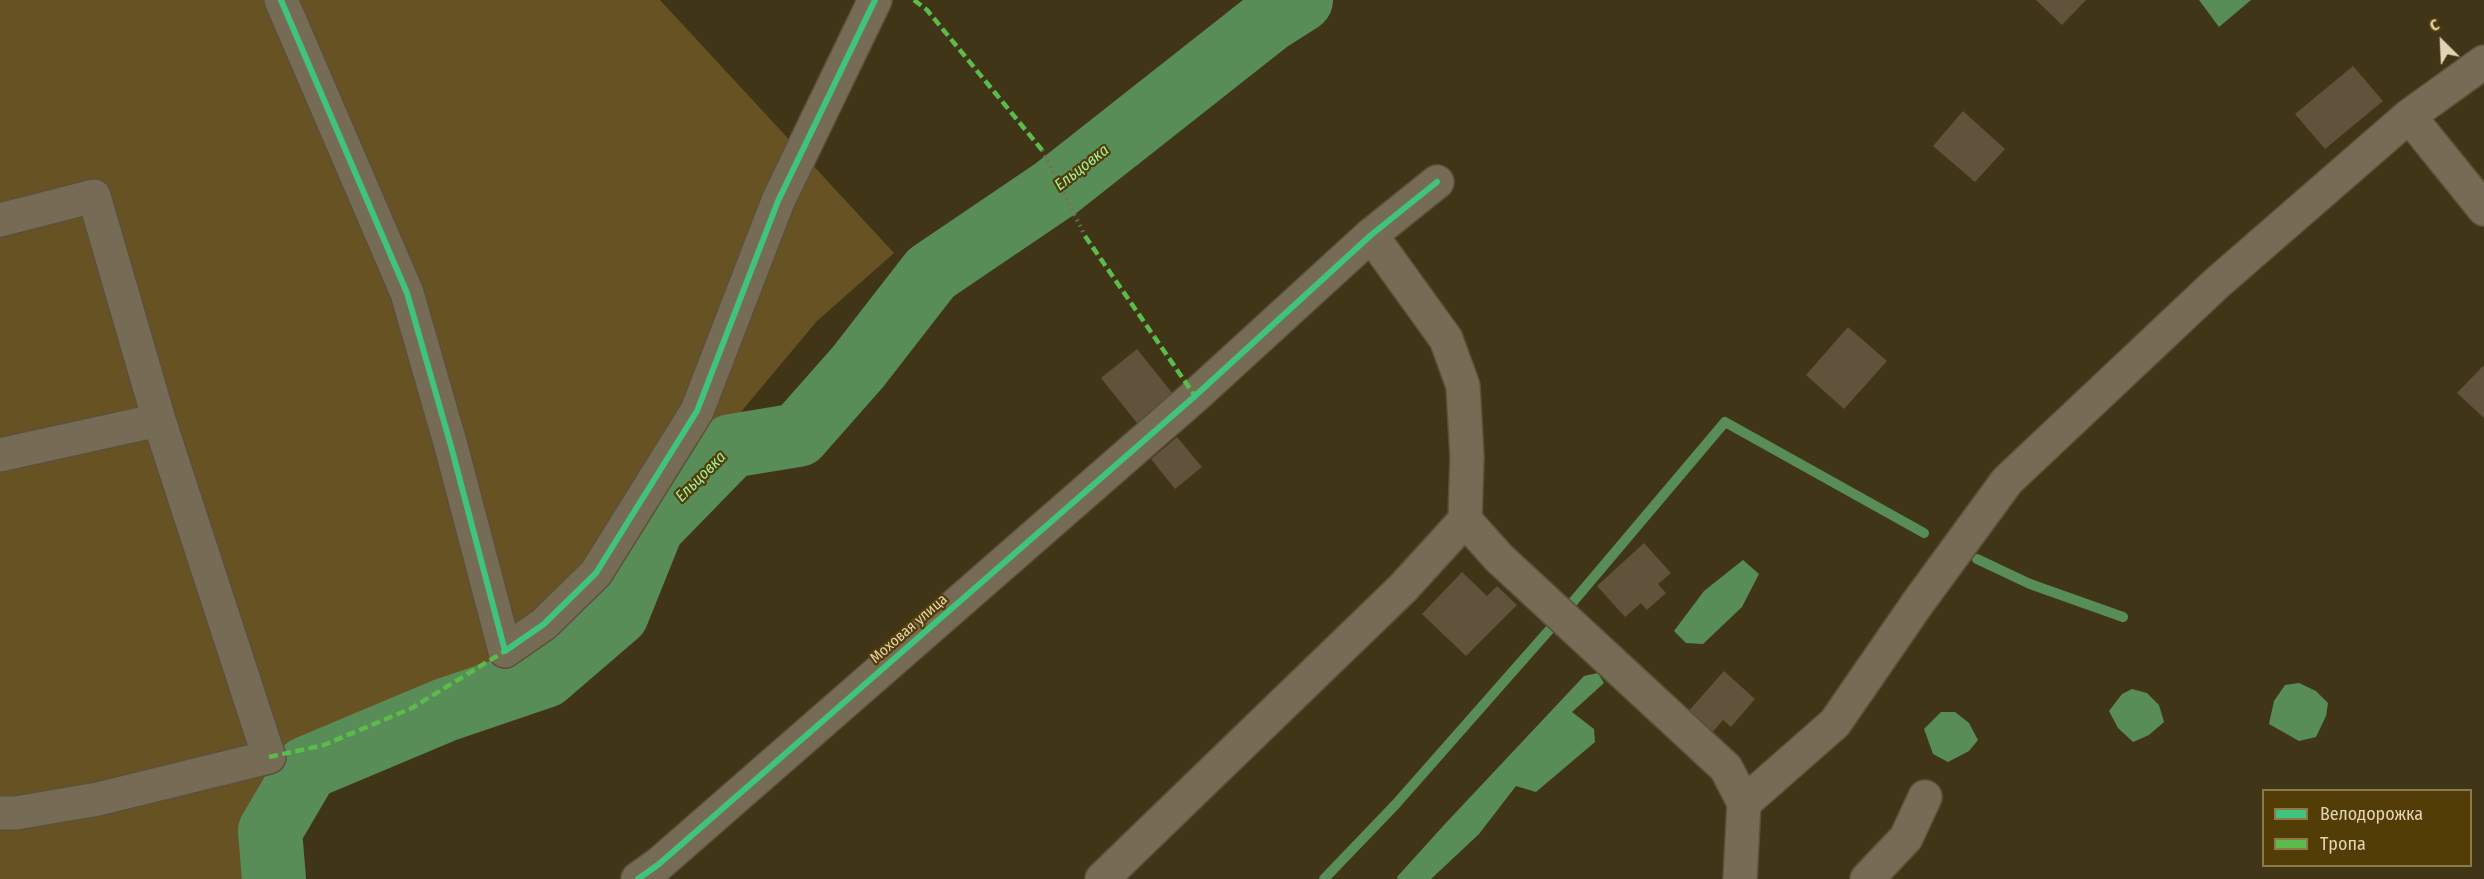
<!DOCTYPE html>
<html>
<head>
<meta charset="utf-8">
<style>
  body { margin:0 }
  #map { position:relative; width:2484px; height:879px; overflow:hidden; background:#413518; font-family:"Fira Sans Condensed",sans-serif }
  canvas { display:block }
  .legend { position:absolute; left:2262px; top:789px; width:210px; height:78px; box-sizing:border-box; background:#523d07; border:2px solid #8c794c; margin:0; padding:8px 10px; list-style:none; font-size:18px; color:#e2d3b4 }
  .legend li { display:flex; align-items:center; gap:12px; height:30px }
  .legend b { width:30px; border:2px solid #8c794c }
  .north { position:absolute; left:2412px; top:12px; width:60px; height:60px; -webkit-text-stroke:4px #523d07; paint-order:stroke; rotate:336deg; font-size:16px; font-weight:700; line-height:24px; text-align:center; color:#e2d3b4 }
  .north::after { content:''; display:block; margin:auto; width:21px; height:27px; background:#e2d3b4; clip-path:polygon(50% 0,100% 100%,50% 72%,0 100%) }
</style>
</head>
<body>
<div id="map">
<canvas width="2484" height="879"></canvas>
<ul class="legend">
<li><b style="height:8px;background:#40c37c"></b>Велодорожка</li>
<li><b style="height:8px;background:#5cbc4b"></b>Тропа</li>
</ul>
<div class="north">С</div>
</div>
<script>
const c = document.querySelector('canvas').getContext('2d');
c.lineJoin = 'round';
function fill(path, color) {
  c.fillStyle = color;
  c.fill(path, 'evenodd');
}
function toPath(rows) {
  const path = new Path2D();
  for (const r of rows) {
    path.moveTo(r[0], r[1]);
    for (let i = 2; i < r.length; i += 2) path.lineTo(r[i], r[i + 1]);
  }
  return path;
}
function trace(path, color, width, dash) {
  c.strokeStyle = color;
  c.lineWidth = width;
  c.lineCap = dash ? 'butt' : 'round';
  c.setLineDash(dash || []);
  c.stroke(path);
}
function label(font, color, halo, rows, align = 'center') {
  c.font = font + ' "Fira Sans Condensed",sans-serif';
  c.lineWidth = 4.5;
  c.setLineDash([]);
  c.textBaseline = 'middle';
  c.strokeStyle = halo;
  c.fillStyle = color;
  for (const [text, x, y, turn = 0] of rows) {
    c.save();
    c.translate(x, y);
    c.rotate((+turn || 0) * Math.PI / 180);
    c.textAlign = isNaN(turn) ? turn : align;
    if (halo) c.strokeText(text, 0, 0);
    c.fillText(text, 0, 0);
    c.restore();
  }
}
fill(toPath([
  [0,0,660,0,894,253,817,321,704,456,499,668,294,749,242,834,247,879,0,879]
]), '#675223');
fill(toPath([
  [2199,0,2251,0,2219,27],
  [1743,560,1759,574,1742,607,1703,644,1686,643,1674,631,1704,591],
  [1598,673,1604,683,1572,712,1594,729,1595,742,1536,792,1516,786,1479,834,1431,879,1398,879,1397,877,1444,825,1584,676],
  [2299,683,2316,691,2328,703,2326,716,2316,737,2299,741,2269,724,2274,701,2285,685],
  [2132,689,2147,693,2159,705,2164,722,2149,735,2133,742,2118,728,2109,711,2122,694],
  [1941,712,1955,712,1969,723,1978,740,1969,751,1948,762,1933,754,1924,729]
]), '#588d58');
trace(toPath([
  [1977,559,2030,584,2123,617],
  [1572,603,1725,422,1924,533],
  [1324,879,1396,804,1551,628]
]), '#588d58', 10);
trace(toPath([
  [274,879,270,831,307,768,445,710,545,676,617,614,652,527,731,446,798,435,858,367,931,273,1055,189,1268,21,1301,0]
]), '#588d58', 64);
fill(toPath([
  [2036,0,2086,0,2062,25],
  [2353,66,2383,101,2325,149,2295,114],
  [1963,111,2005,149,1975,182,1933,146],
  [1848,327,1887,361,1844,409,1806,375],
  [1137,349,1173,394,1137,423,1101,378],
  [2483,366,2484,367,2484,418,2457,393],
  [1177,437,1202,467,1175,489,1151,459],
  [1644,543,1671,573,1658,584,1666,593,1647,610,1641,603,1625,617,1597,586],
  [1462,572,1487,596,1497,586,1517,605,1466,656,1422,614],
  [1724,671,1755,699,1731,727,1723,720,1710,735,1686,714]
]), '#60523b');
const minor = toPath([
  [281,0,407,293,451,446,505,651,544,624,596,573,697,411,778,201,875,0],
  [2409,116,2484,209],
  [0,220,94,196,159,420,269,757,98,799,16,813,0,813],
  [0,455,159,420],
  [1465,520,1499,558,1726,768,1744,803,1740,879],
  [1744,803,1835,723,1917,604,2007,481,2217,283,2409,116,2484,62],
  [638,879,659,864,1195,396,1371,235,1437,182],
  [1102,879,1403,588,1465,520,1467,457,1463,386,1446,339,1371,235],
  [1867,879,1906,838,1925,797]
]);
trace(minor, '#5b513a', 36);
trace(toPath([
  [1042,150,1085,236]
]), '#776d57', 4, [1.5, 4.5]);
trace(minor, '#766b54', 33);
trace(toPath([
  [914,0,927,10,1042,150],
  [1085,236,1195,396],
  [269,757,324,745,412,708,505,651]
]), '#5cbc4b', 4.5, [9, 4.5]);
trace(toPath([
  [281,0,407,293,451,446,505,651,544,624,596,573,697,411,778,201,875,0],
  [638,879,659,864,1195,396,1371,235,1437,182]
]), '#40c37c', 6);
label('15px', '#e2d3b4', '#523d07', [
  ["Моховая улица",909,629,-41]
]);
label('italic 16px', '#9cefa1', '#523d07', [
  ["Ельцовка",1082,168,-38],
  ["Ельцовка",701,477,-45]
]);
</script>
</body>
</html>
